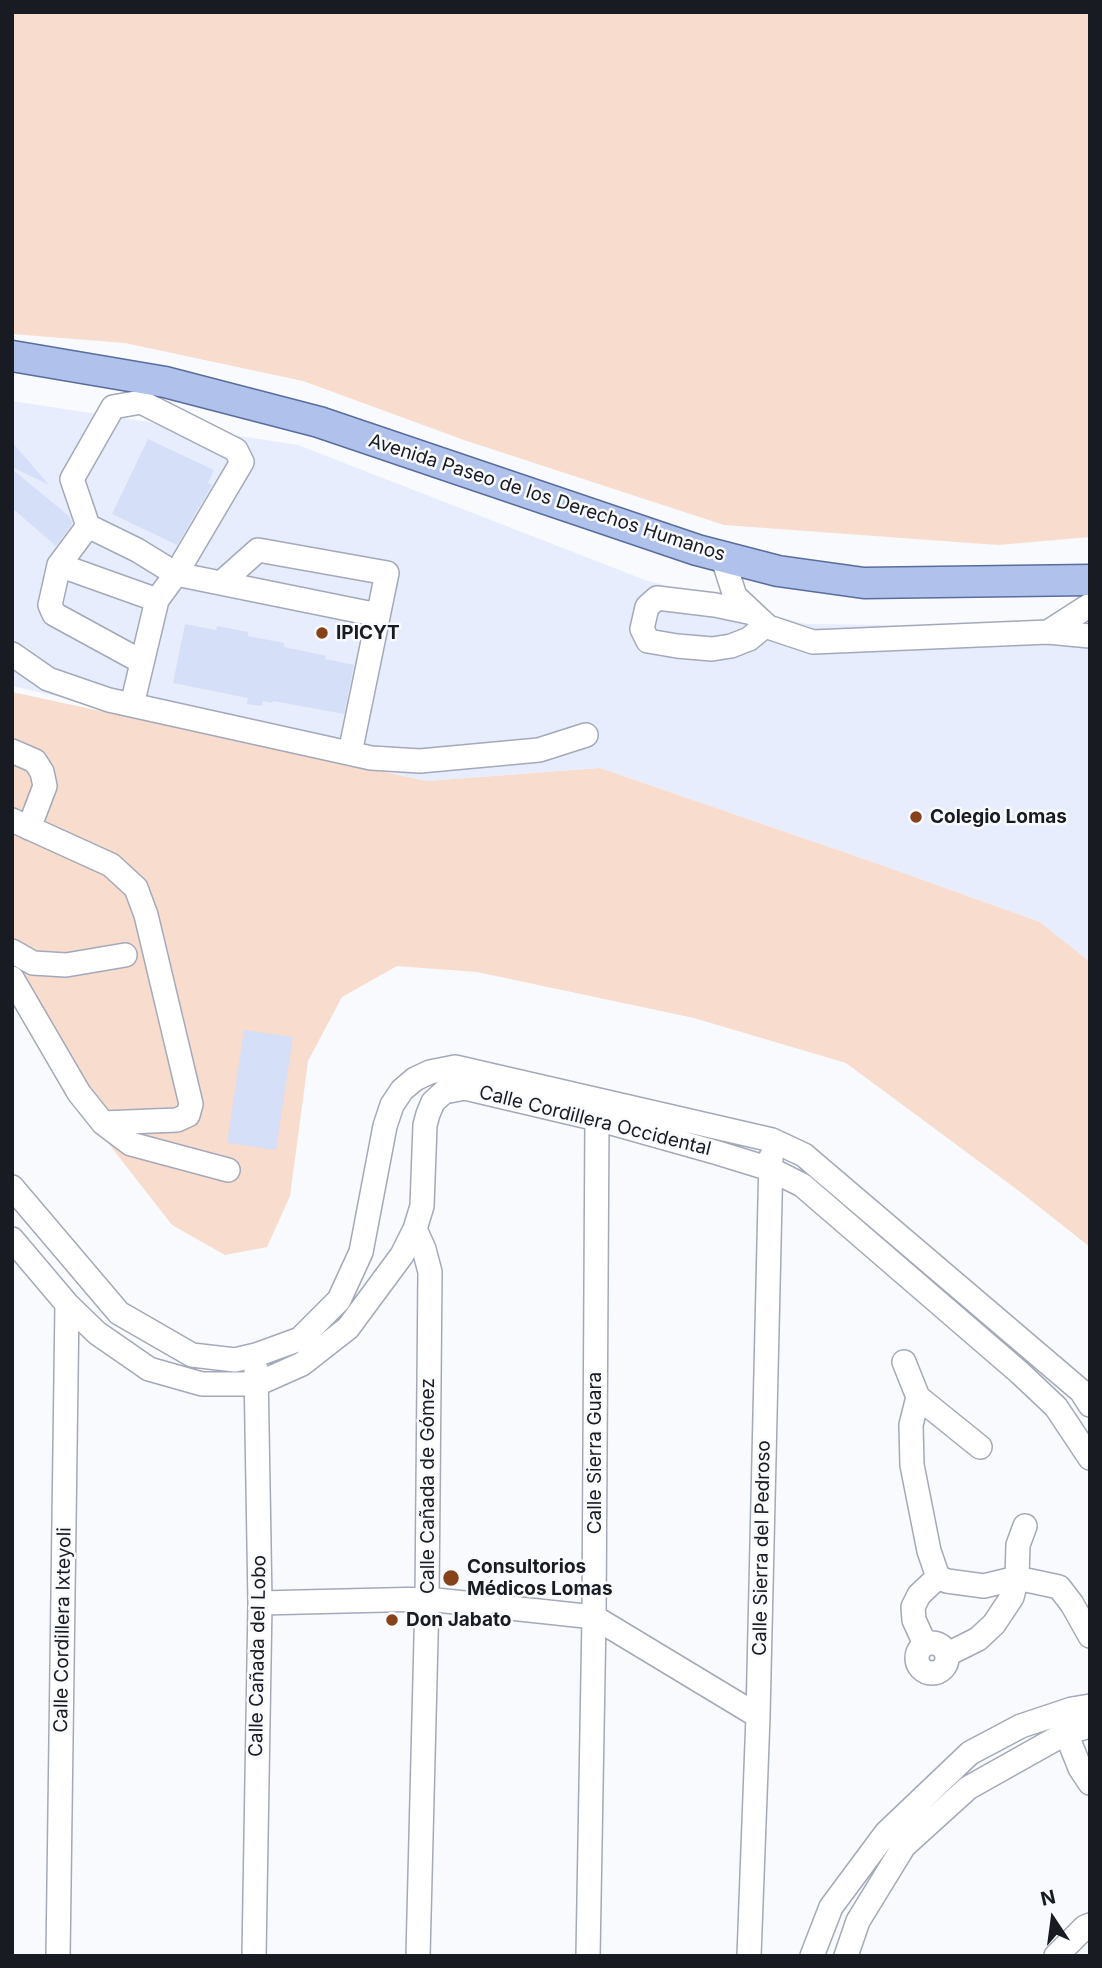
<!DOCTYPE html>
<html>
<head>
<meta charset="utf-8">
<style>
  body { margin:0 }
  #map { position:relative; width:1102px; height:1968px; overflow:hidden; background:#f8fafd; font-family:Inter,sans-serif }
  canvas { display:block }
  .frame { position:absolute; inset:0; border:14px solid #181b21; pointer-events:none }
  .north { position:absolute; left:1018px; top:1884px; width:70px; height:70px; -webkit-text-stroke:5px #f8fafd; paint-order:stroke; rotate:347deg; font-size:19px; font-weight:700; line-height:28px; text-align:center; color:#181b21 }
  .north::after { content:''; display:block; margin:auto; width:24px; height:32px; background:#181b21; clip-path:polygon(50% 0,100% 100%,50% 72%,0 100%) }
</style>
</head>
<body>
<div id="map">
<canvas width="1102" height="1968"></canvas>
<div class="frame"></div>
<div class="north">N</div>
</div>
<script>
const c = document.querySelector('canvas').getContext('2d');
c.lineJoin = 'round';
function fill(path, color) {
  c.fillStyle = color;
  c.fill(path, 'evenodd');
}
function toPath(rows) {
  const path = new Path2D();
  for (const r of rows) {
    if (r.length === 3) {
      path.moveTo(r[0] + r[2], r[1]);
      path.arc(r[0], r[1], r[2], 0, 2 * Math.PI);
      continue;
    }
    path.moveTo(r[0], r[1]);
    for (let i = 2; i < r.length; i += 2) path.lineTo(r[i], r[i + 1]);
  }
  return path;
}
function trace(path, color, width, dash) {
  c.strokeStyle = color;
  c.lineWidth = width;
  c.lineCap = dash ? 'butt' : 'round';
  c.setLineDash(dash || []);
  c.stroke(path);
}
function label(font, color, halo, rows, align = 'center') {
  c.font = font + ' Inter,sans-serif';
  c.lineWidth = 5;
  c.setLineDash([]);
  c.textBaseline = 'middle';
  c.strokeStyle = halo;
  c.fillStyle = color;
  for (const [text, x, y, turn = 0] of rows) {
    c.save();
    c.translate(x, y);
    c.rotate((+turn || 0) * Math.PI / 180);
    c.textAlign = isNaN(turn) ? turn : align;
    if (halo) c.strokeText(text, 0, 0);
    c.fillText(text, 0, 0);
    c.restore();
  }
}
fill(toPath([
  [12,401,298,445,645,580,806,624,1090,628,1090,962,1040,922,884,866,600,768,427,781,12,686]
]), '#e7edfc');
fill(toPath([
  [12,12,1090,12,1090,537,998,545,724,525,464,440,303,381,125,343,12,334],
  [12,692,427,781,600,768,884,866,1040,922,1090,962,1090,1247,1019,1191,846,1063,694,1018,477,972,397,966,342,997,308,1061,290,1196,267,1247,225,1255,172,1225,87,1116,12,1002]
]), '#f8dcce');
fill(toPath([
  [148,439,214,470,208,483,212,485,177,545,112,514],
  [12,442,49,485,12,467],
  [12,469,70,517,72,524,56,546,12,508],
  [185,624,216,630,217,626,248,632,248,636,284,643,284,647,322,655,326,656,325,659,354,665,344,714,273,701,272,703,263,701,262,706,247,704,248,698,173,683],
  [244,1030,293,1037,276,1150,227,1143]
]), '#d5dff7');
const minor = toPath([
  [88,526,59,565,157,600],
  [722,556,735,596,753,613,768,627,813,642,1048,632,1090,605],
  [59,565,50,605,54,614,142,662],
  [221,583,258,550,387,573,350,753],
  [753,613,715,605,657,598,647,607,642,629,648,641,677,646,712,649,731,646,749,639,766,625],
  [1048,632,1090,636],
  [12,654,48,679,109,700,371,758,420,761,539,750,586,735],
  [132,705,157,600,176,574,242,462,236,450,141,402,113,407,72,479,88,526,137,550,176,574,378,615],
  [12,751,35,761,42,772,45,786,29,828],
  [12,820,111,865,136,888,146,915,191,1104,188,1115,177,1120,103,1123],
  [12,951,33,963,66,965,125,955],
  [12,978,79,1093,103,1123,131,1144,228,1170],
  [12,1187,119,1313,192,1355,235,1360,256,1355,300,1339,339,1300,361,1252,385,1126,392,1105,402,1090,415,1079,430,1072,455,1067,772,1140,804,1155,1081,1391,1090,1405],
  [415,1229,424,1249,430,1272,427,1599,418,1956],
  [12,1239,67,1304,97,1333,149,1369,202,1384,257,1384,302,1364,348,1328,402,1255,415,1229,422,1206,425,1125,428,1114,433,1102,444,1092,465,1088,597,1119,718,1153,770,1169,802,1185,1020,1373,1056,1407,1090,1458],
  [904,1362,918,1397,980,1447],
  [918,1397,911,1425,912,1465,929,1551,938,1577,947,1581,984,1586,1017,1578,1059,1587,1072,1604,1090,1636],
  [260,1603,427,1599,594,1617,758,1716],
  [932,1658,15],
  [925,1644,914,1620,913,1607,919,1595,938,1577],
  [948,1654,978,1639,994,1624,1012,1597,1017,1578,1018,1545,1025,1526],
  [1066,1733,1080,1768,1090,1783],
  [58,1956,67,1304],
  [254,1956,260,1603,256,1369],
  [588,1956,594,1617,597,1119],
  [749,1956,758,1716,771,1157],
  [812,1956,831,1907,886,1833,970,1753,1021,1726,1072,1709,1090,1706],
  [846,1956,858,1921,904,1846,968,1788,1066,1733,1090,1726],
  [1056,1956,1085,1927,1090,1925]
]);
const major = toPath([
  [12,356,165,382,319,422,697,550,778,571,864,583,1090,580]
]);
trace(minor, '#a3a9b9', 26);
trace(major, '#596c9c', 33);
trace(minor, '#fff', 23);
trace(major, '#b0c1ec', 30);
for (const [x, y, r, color] of [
  [322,633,7,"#87421a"],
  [916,817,7,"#87421a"],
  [451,1578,9,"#87421a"],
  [392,1620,7,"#87421a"]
]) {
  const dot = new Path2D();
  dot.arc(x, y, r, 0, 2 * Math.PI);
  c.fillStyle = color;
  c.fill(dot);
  trace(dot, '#f8fafd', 2.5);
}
label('19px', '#181b21', '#f8fafd', [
  ["Avenida Paseo de los Derechos Humanos",547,498,18],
  ["Calle Cordillera Occidental",595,1121,14],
  ["Calle Sierra Guara",595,1453,-90],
  ["Calle Cañada de Gómez",428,1486,-90],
  ["Calle Sierra del Pedroso",762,1548,-89],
  ["Calle Cordillera Ixteyoli",63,1630,-89],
  ["Calle Cañada del Lobo",258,1656,-89]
]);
label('bold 19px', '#181b21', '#f8fafd', [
  ["IPICYT",336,633],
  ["Colegio Lomas",930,817],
  ["Consultorios",467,1567],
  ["Médicos Lomas",467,1589],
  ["Don Jabato",406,1620]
], 'left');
</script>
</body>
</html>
